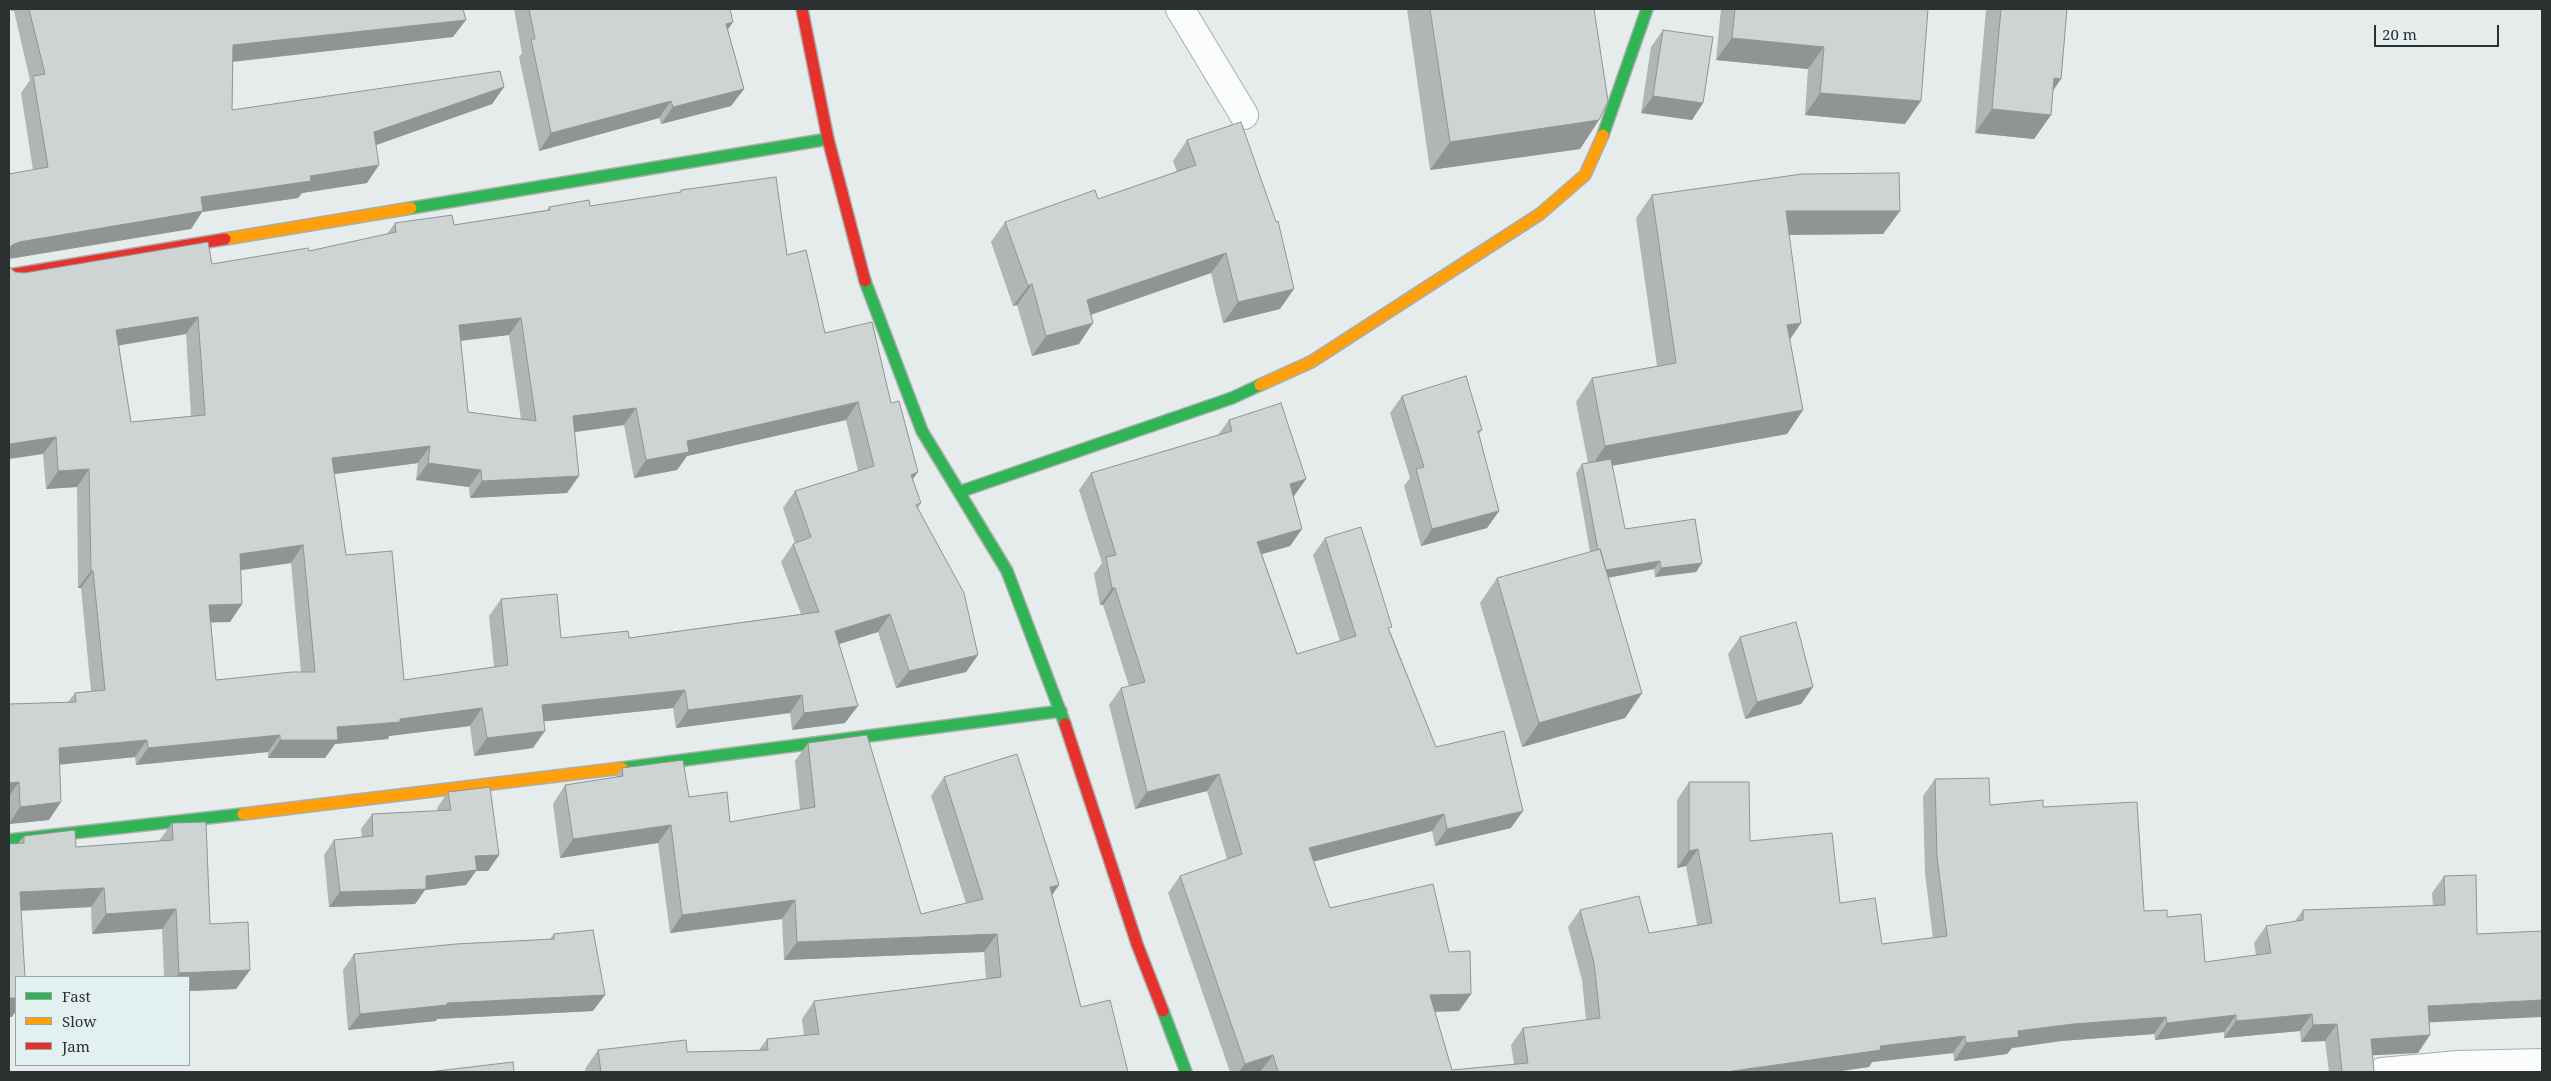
<!DOCTYPE html>
<html>
<head>
<meta charset="utf-8">
<style>
  body { margin:0 }
  #map { position:relative; width:2551px; height:1081px; overflow:hidden; background:#e6ecec; font-family:"Noto Serif",serif }
  canvas { display:block }
  .frame { position:absolute; inset:0; border:10px solid #2b3030; pointer-events:none }
  .legend { position:absolute; left:15px; top:976px; width:175px; height:90px; box-sizing:border-box; background:#e2f0f0; border:1px solid #99a3a3; margin:0; padding:6px 9px; list-style:none; font-size:15px; color:#2b3030 }
  .legend li { display:flex; align-items:center; gap:10px; height:25px }
  .legend b { width:25px; border:1px solid #99a3a3 }
  .scale { position:absolute; left:2374px; top:25px; width:125px; height:22px; box-sizing:border-box; border:2px solid #2b3030; border-top:0; padding-left:6px; font-size:15px; line-height:18px; white-space:nowrap; color:#2b3030; -webkit-text-stroke:4px #e2f0f0; paint-order:stroke }
</style>
</head>
<body>
<div id="map">
<canvas width="2551" height="1081"></canvas>
<div class="frame"></div>
<ul class="legend">
<li><b style="height:6px;background:#30b455"></b>Fast</li>
<li><b style="height:6px;background:#ff9f0a"></b>Slow</li>
<li><b style="height:6px;background:#e5322d"></b>Jam</li>
</ul>
<div class="scale">20 m</div>
</div>
<script>
const c = document.querySelector('canvas').getContext('2d');
c.lineJoin = 'round';
function toPath(rows) {
  const path = new Path2D();
  for (const r of rows) {
    path.moveTo(r[0], r[1]);
    for (let i = 2; i < r.length; i += 2) path.lineTo(r[i], r[i + 1]);
  }
  return path;
}
function trace(path, color, width, dash) {
  c.strokeStyle = color;
  c.lineWidth = width;
  c.lineCap = dash ? 'butt' : 'round';
  c.setLineDash(dash || []);
  c.stroke(path);
}
function fill(path, color) {
  c.fillStyle = color;
  c.fill(path, 'evenodd');
}
const street = toPath([
  [1180,9,1244,115],
  [2382,1072,2458,1065,2542,1063]
]);
const fast = toPath([
  [1603,135,1647,9],
  [411,208,828,139],
  [865,281,922,431,1007,571,1065,724],
  [959,492,1232,398,1260,385],
  [622,768,1061,711],
  [9,840,243,814],
  [1163,1011,1186,1072]
]);
const slow = toPath([
  [225,239,411,208],
  [1260,385,1311,362,1540,214,1585,175,1603,135],
  [243,814,622,768]
]);
const jam = toPath([
  [802,9,828,139,865,281],
  [9,275,225,239],
  [1065,724,1137,944,1163,1011]
]);
trace(street, '#a9aeae', 30);
trace(fast, '#a9aeae', 14);
trace(slow, '#a9aeae', 14);
trace(jam, '#a9aeae', 14);
trace(street, '#fbfcfc', 28);
trace(fast, '#30b455', 11);
trace(slow, '#ff9f0a', 11);
trace(jam, '#e5322d', 11);
fill(toPath([
  [11,9,463,9,453,37,233,62,232,110,504,87,492,104,376,145,367,183,302,193,298,198,202,212,191,229,33,170,21,93,30,80,14,11,11,11],
  [514,9,730,9,728,30,744,89,731,106,661,124,659,118,539,151,519,57,522,53],
  [1407,9,1594,9,1599,120,1580,149,1430,170],
  [1721,9,1928,9,1905,124,1805,115,1808,69,1716,60],
  [1986,9,2067,9,2053,91,2051,115,2034,139,1975,133],
  [1663,30,1703,103,1692,120,1641,113,1651,47],
  [1187,140,1280,309,1223,323,1211,273,1091,315,1079,344,1032,356,1017,305,1013,306,991,242,1005,222,1098,199,1177,172,1173,161],
  [681,190,787,255,825,333,891,403,912,480,921,503,918,508,978,655,966,672,896,688,878,632,839,644,845,723,792,730,790,713,676,728,673,708,544,721,533,748,474,756,470,726,389,736,388,739,335,744,325,758,268,758,268,752,136,765,135,757,60,764,49,820,9,824,9,704,68,702,75,693,91,691,81,588,78,588,77,487,46,489,43,454,10,268,15,272,24,273,212,264,309,251,387,234,395,223,454,225,547,210,549,207,590,206,679,193],
  [186,334,191,416,131,422,119,345],
  [509,335,521,419,468,412,461,341],
  [846,420,858,471,795,491,783,508,795,543,793,544,781,562,801,614,629,638,561,638,501,599,489,616,494,667,404,680,346,555,334,474,418,463,416,480,469,487,470,498,567,493,575,432,624,425,634,478,677,470,687,456],
  [291,563,301,672,216,680,211,622,230,622,242,604,241,570],
  [1652,195,1900,211,1883,234,1789,235,1801,323,1790,340,1803,410,1787,434,1612,465,1625,529,1702,563,1696,572,1655,577,1654,569,1608,578,1642,693,1625,718,1522,747,1480,603,1497,578,1590,552,1576,473,1582,464,1588,463,1576,402,1592,378,1657,366,1636,218],
  [1402,396,1482,430,1478,435,1499,511,1487,528,1421,546,1404,486,1410,478,1390,413],
  [1229,420,1306,479,1294,496,1293,496,1302,529,1290,546,1262,554,1297,654,1340,641,1313,555,1325,538,1390,631,1436,747,1511,828,1435,846,1432,831,1313,861,1330,908,1449,952,1471,994,1459,1011,1435,1012,1452,1070,1514,1064,1511,1045,1523,1028,1586,1020,1582,980,1568,927,1580,910,1649,933,1697,925,1686,866,1677,868,1677,800,1689,782,1750,841,1840,903,1882,944,1933,938,1925,874,1923,796,1935,779,1990,805,2043,807,2144,911,2167,917,2205,962,2256,955,2254,943,2266,926,2295,921,2303,910,2433,906,2432,893,2444,876,2476,875,2429,1023,2418,1053,2373,1055,2374,1072,2329,1072,2325,1041,2301,1042,2300,1031,2224,1038,2224,1032,2155,1040,2154,1034,2061,1041,2012,1048,2007,1054,1954,1061,1953,1053,1872,1062,1869,1067,1834,1072,1230,1072,1168,893,1180,876,1227,859,1207,791,1135,809,1109,705,1121,688,1129,686,1103,605,1100,605,1094,574,1102,563,1079,490,1091,473,1218,435],
  [1740,637,1813,687,1801,704,1745,719,1728,654],
  [808,743,921,914,966,903,931,796,944,777,1052,896,1081,1007,1128,1072,586,1072,585,1069,598,1050,687,1052,759,1050,767,1039,804,1036,802,1019,814,1001,986,979,984,952,784,960,782,919,670,933,658,843,560,858,553,804,565,785,616,777,622,768,689,797,730,822,800,810,795,761],
  [448,792,499,855,488,871,476,871,466,885,425,890,415,904,329,907,324,855,334,840,362,837,361,829,372,814,438,811,437,808],
  [172,823,210,924,250,970,236,989,189,991,189,977,164,977,162,929,92,934,91,907,21,911,12,1017,18,843,24,836,76,847,159,841],
  [554,934,593,1011,437,1019,436,1021,348,1030,343,970,354,954,550,939]
]), '#b1b5b5');
fill(toPath([
  [466,20,453,37,220,63,233,45],
  [733,22,721,40,726,24],
  [1732,38,1824,47,1808,69,1716,60],
  [2054,78,2061,79,2044,104],
  [504,87,492,104,362,150,374,132],
  [744,89,731,106,661,124,673,107],
  [1820,93,1921,101,1905,124,1805,115],
  [1653,96,1703,103,1692,120,1641,113],
  [671,101,659,118,539,151,551,133],
  [1992,109,2051,115,2034,139,1975,133],
  [1599,120,1580,149,1430,170,1450,142],
  [379,165,367,183,302,193,298,198,202,212,191,229,9,259,9,249,12,245,19,242,201,197,310,176],
  [1786,211,1900,211,1883,234,1769,235],
  [1226,253,1211,273,1072,321,1087,300],
  [1032,284,1017,305,1013,306,1028,286],
  [1294,289,1280,309,1223,323,1238,302],
  [198,317,186,334,104,348,116,330],
  [521,318,509,335,447,342,459,325],
  [1093,323,1079,344,1032,356,1046,336],
  [1801,323,1785,346,1787,325],
  [858,402,846,420,687,456,677,470,634,478,646,460,687,441],
  [636,408,624,425,561,434,573,416],
  [1803,410,1787,434,1589,470,1605,446],
  [56,437,43,454,9,459,9,444],
  [430,446,418,463,320,476,332,458],
  [428,463,481,470,469,487,416,480],
  [89,469,77,487,46,489,58,471],
  [918,472,905,490,911,475],
  [579,476,567,493,470,498,482,481],
  [1306,479,1294,496,1278,501,1290,484],
  [1499,511,1487,528,1421,546,1432,529],
  [1302,529,1290,546,1245,559,1257,542],
  [303,545,291,563,228,572,240,554],
  [1660,561,1654,569,1595,580,1601,571],
  [1702,563,1696,572,1655,577,1661,568],
  [91,571,93,571,81,588,78,588],
  [1112,588,1115,588,1103,605,1100,605],
  [242,604,230,622,197,623,209,605],
  [890,614,878,632,823,649,835,631],
  [978,655,966,672,896,688,909,671],
  [1813,687,1801,704,1745,719,1757,702],
  [685,690,673,708,529,723,542,705],
  [1642,693,1625,718,1522,747,1539,723],
  [802,695,790,713,676,728,688,710],
  [858,706,845,723,792,730,804,713],
  [482,708,470,726,389,736,388,739,335,744,325,758,268,758,280,740,337,727],
  [545,731,533,748,474,756,487,738],
  [280,735,268,752,136,765,148,748],
  [147,740,135,757,47,766,59,748],
  [1219,774,1207,791,1135,809,1147,792],
  [19,782,9,796,9,783],
  [61,802,49,820,9,824,20,807],
  [1523,811,1511,828,1435,846,1447,829],
  [1444,814,1432,831,1297,866,1309,848],
  [671,825,658,843,560,858,573,839],
  [1698,849,1686,866,1677,868,1689,851],
  [499,855,488,871,476,871,466,885,425,890,415,904,329,907,340,892,426,876,475,856],
  [1059,885,1046,904,1050,887],
  [104,888,91,907,9,911,20,892],
  [795,900,782,919,670,933,682,915],
  [176,909,162,929,92,934,106,914],
  [997,934,984,952,784,960,797,942],
  [250,970,236,989,189,991,189,977,176,977,179,973],
  [1471,994,1459,1011,1418,1012,1430,995],
  [605,995,593,1011,437,1019,436,1021,348,1030,360,1014,447,1003],
  [9,998,16,998,16,1011,12,1017,9,1017],
  [2542,1000,2542,1017,2416,1023,2428,1006],
  [2312,1014,2300,1031,2224,1038,2236,1021],
  [2236,1015,2224,1032,2155,1040,2167,1023],
  [2166,1017,2154,1034,2061,1041,2012,1048,2007,1054,1954,1061,1966,1043,2018,1031,2073,1024],
  [2337,1024,2325,1041,2301,1042,2313,1025],
  [2430,1035,2418,1053,2359,1056,2371,1039],
  [1965,1036,1953,1053,1872,1062,1869,1067,1834,1072,1726,1072,1880,1046],
  [1273,1055,1260,1072,1239,1072,1245,1064]
]), '#909494');
const building = toPath([
  [29,9,463,9,466,20,233,45,232,110,500,71,504,87,374,132,379,165,310,176,311,181,201,197,203,211,19,242,12,245,9,249,9,174,48,167,33,76,45,74,29,9],
  [529,9,730,9,733,22,726,24,744,89,673,107,671,101,551,133,531,39,535,39,529,9],
  [1430,9,1594,9,1608,101,1599,120,1450,142,1430,9],
  [1735,9,1928,9,1921,101,1820,93,1824,47,1732,38,1735,9],
  [2001,9,2067,9,2061,79,2054,78,2051,115,1992,109,2001,9],
  [1663,30,1713,37,1703,103,1653,96,1663,30],
  [1241,122,1276,222,1278,221,1294,289,1238,302,1226,253,1087,300,1093,323,1046,336,1032,284,1028,286,1005,222,1095,190,1098,199,1196,165,1187,140,1241,122],
  [1899,173,1900,211,1786,211,1801,323,1787,325,1803,410,1605,446,1592,378,1676,363,1652,195,1802,174,1899,173],
  [776,177,787,255,806,250,825,333,872,322,891,403,899,401,918,472,911,475,921,503,916,505,964,593,978,655,909,671,890,614,835,631,858,706,804,713,802,695,688,710,685,690,542,705,545,731,487,738,482,708,400,719,400,722,337,727,338,740,280,740,280,735,148,748,147,740,59,748,61,802,20,807,19,782,9,783,9,704,76,702,75,693,105,690,93,571,91,571,89,469,58,471,56,437,9,444,9,266,10,268,15,272,24,273,208,242,212,264,308,248,309,251,396,232,395,223,452,215,454,225,550,210,549,207,589,200,590,206,681,192,681,190,776,177],
  [198,317,205,415,131,422,116,330,198,317],
  [521,318,536,421,468,412,459,325,521,318],
  [858,402,874,466,795,491,811,537,793,544,819,612,629,638,628,631,561,638,557,594,501,599,508,665,404,680,392,551,346,555,332,458,430,446,428,463,481,470,482,481,579,476,573,416,636,408,646,460,689,452,687,441,858,402],
  [303,545,315,672,292,672,216,680,209,605,242,604,240,554,303,545],
  [1466,376,1482,430,1478,431,1499,511,1432,529,1416,469,1424,467,1402,396,1466,376],
  [1281,403,1306,479,1290,484,1302,529,1257,542,1297,654,1356,636,1325,538,1361,527,1392,627,1388,628,1436,747,1504,731,1523,811,1447,829,1444,814,1309,848,1330,908,1433,884,1449,952,1470,951,1471,994,1430,995,1452,1070,1528,1063,1523,1028,1600,1018,1594,963,1580,910,1639,896,1649,933,1712,923,1698,849,1689,851,1689,782,1749,782,1750,841,1832,833,1840,903,1875,898,1882,944,1947,936,1937,857,1935,779,1989,778,1990,805,2043,800,2043,807,2137,802,2144,911,2167,910,2167,917,2201,914,2205,962,2271,953,2266,926,2303,920,2303,910,2445,905,2444,876,2476,875,2477,934,2542,931,2542,1000,2428,1006,2430,1035,2371,1039,2374,1072,2342,1072,2337,1024,2313,1025,2312,1014,2236,1021,2236,1015,2167,1023,2166,1017,2073,1024,2018,1031,2019,1037,1966,1043,1965,1036,1880,1046,1881,1050,1726,1072,1278,1072,1273,1055,1245,1064,1180,876,1242,854,1219,774,1147,792,1121,688,1145,682,1115,588,1112,588,1106,557,1116,555,1091,473,1232,431,1229,420,1281,403],
  [1611,459,1625,529,1695,519,1702,563,1661,568,1660,561,1606,570,1600,549,1598,550,1582,464,1611,459],
  [1600,549,1642,693,1539,723,1497,578,1600,549],
  [1796,622,1813,687,1757,702,1740,637,1796,622],
  [867,735,921,914,983,899,944,777,1017,754,1059,885,1050,887,1081,1007,1110,1000,1128,1072,601,1072,598,1050,686,1040,687,1052,768,1050,767,1039,819,1034,814,1001,1001,977,997,934,797,942,795,900,682,915,671,825,573,839,565,785,623,776,622,768,683,760,689,797,727,792,730,822,815,807,808,743,867,735],
  [490,787,499,855,475,856,477,870,426,876,426,889,340,892,334,840,373,836,372,814,451,810,448,792,490,787],
  [206,822,210,924,248,922,250,970,179,973,176,909,106,914,104,888,20,892,25,977,16,977,16,998,9,998,9,844,24,843,24,836,75,830,76,847,173,840,172,823,206,822],
  [593,930,605,995,447,1003,447,1005,360,1014,354,954,456,944,554,939,554,934,593,930],
  [513,1062,514,1072,428,1072,513,1062]
]);
fill(building, '#ced3d3');
trace(building, '#909494', 1);
</script>
</body>
</html>
